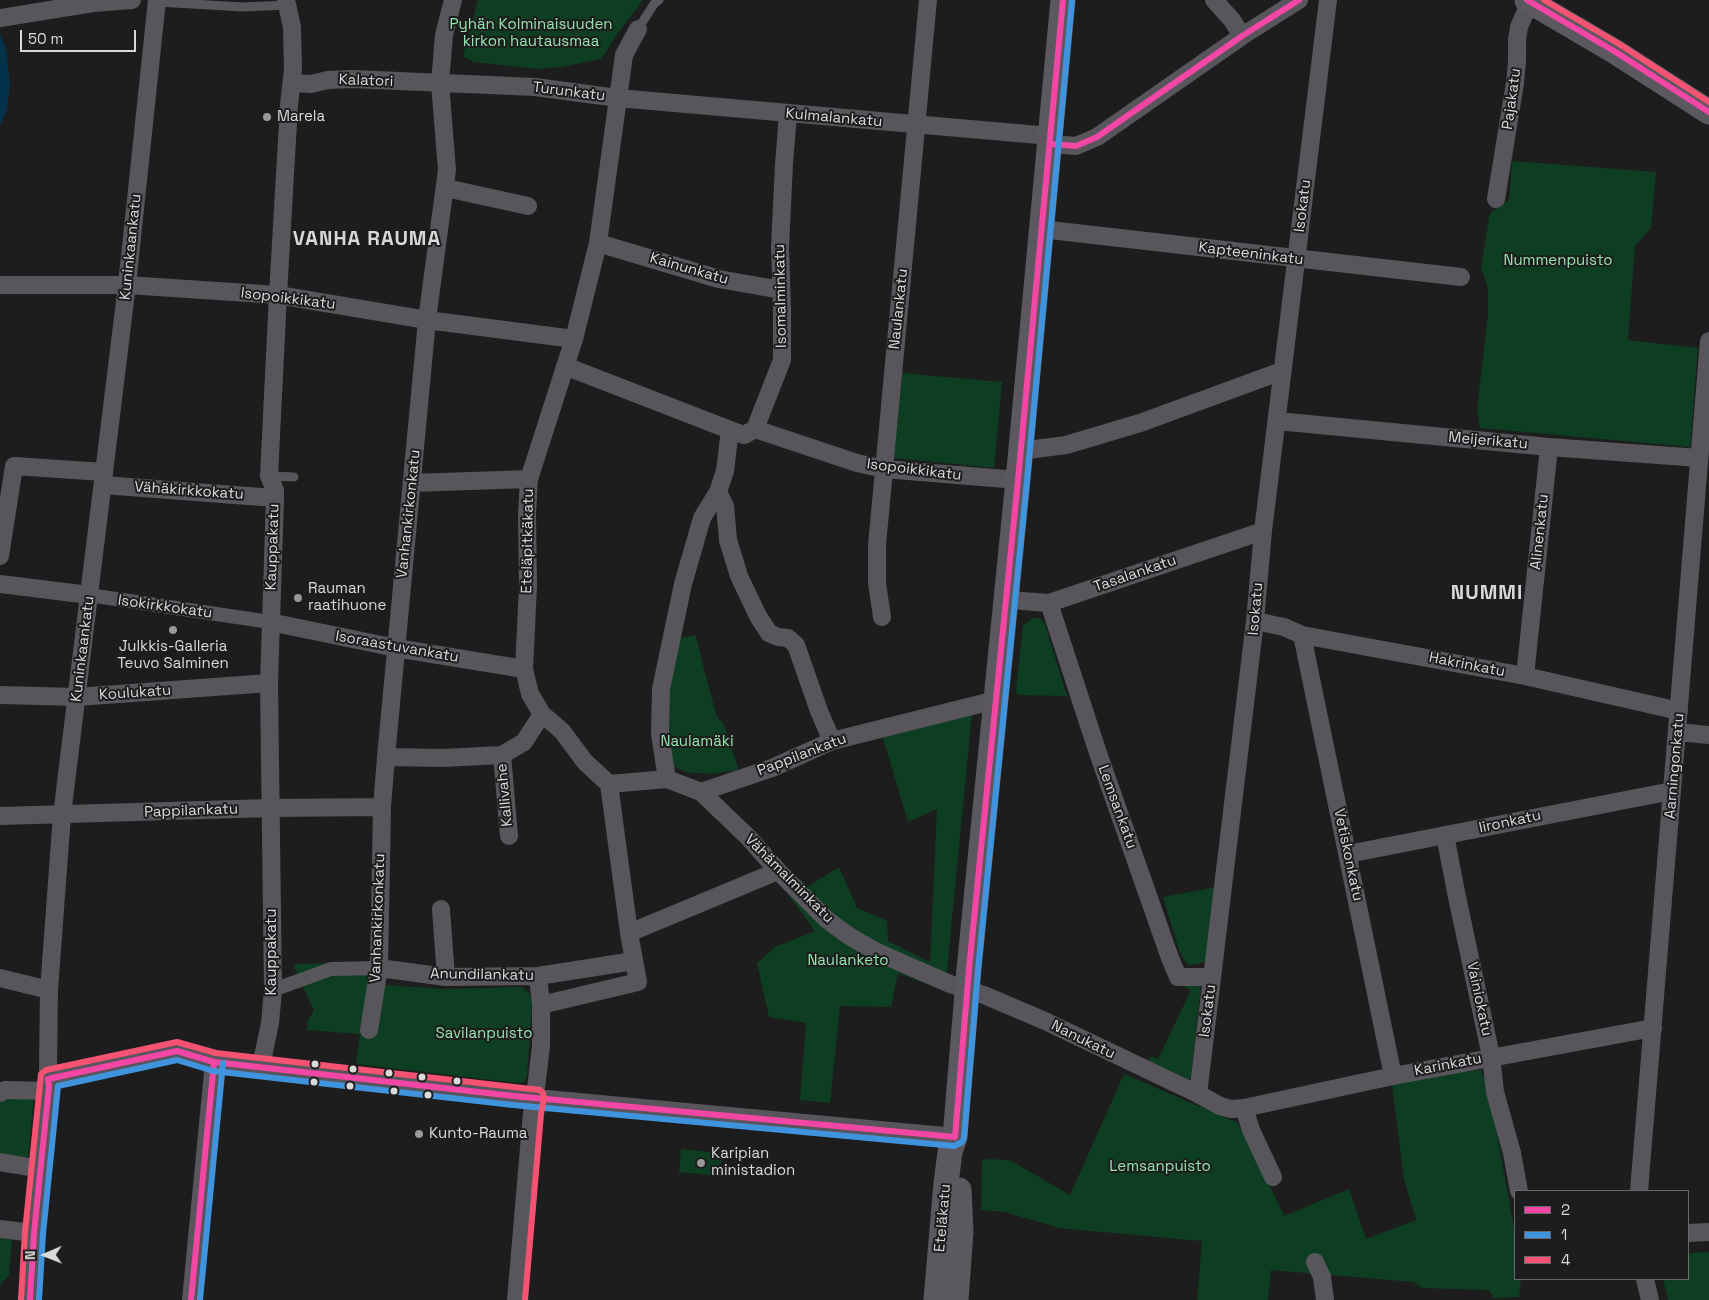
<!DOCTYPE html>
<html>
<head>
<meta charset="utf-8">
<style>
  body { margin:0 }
  #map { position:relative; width:1709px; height:1300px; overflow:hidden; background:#1d1d1d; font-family:"Space Grotesk",sans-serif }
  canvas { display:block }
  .legend { position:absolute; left:1514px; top:1190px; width:175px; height:90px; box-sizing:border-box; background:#1d1c1e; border:1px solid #69686a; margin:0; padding:6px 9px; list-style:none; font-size:15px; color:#dadadb }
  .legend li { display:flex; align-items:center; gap:10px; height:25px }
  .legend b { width:25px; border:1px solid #69686a }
  .north { position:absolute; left:20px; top:1230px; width:50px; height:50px; -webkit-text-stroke:4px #1d1c1e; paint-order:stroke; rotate:269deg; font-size:14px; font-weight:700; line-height:20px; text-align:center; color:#dadadb }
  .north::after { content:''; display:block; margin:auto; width:18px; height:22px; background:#dadadb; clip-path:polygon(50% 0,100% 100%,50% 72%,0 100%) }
  .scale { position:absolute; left:20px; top:30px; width:116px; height:22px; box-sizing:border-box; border:2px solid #dadadb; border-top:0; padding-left:6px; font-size:15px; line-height:18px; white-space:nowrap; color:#dadadb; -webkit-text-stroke:4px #1d1c1e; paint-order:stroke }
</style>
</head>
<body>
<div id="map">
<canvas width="1709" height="1300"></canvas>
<ul class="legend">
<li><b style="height:6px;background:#f346a5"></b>2</li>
<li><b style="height:6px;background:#4094de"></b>1</li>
<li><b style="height:6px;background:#f65372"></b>4</li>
</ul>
<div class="north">N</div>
<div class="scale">50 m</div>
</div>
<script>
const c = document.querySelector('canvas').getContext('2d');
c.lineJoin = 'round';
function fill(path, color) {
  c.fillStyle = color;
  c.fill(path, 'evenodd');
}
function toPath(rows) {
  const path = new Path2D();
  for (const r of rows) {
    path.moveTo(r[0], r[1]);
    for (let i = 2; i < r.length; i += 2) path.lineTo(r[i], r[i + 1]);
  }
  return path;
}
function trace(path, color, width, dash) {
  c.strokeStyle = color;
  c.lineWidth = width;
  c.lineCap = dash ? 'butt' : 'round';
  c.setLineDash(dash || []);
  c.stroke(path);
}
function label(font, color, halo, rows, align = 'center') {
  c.font = font + ' "Space Grotesk",sans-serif';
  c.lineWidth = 4;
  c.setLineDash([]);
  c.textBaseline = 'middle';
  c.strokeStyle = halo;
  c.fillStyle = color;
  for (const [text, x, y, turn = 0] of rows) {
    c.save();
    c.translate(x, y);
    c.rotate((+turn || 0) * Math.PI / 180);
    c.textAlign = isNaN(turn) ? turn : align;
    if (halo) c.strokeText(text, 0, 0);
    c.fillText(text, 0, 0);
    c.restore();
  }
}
fill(toPath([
  [478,0,643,0,618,33,601,59,561,67,538,69,474,62,463,56],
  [1512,161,1656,172,1651,228,1635,246,1628,340,1698,348,1690,447,1480,428,1477,410,1488,314,1488,289,1481,267,1490,213,1509,200],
  [902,373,1002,382,994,468,894,458],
  [1033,618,1040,618,1045,624,1067,696,1018,695,1016,692,1023,625],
  [696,635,702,662,717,717,723,723,739,770,711,774,685,772,673,766,666,749,666,693,674,639],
  [972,713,945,991,898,973,891,1007,840,1006,830,1103,800,1100,806,1023,769,1017,757,963,775,947,815,931,787,893,800,879,807,887,839,867,857,908,887,921,888,941,930,962,937,809,908,822,883,738],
  [1217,887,1206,961,1199,964,1189,965,1184,960,1179,950,1163,897],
  [367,962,367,979,372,984,444,989,520,987,525,989,530,994,532,1003,527,1077,524,1082,518,1083,356,1064,360,1034,307,1030,308,1020,314,1011,293,964],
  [1188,982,1201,985,1191,1076,1189,1080,1149,1061,1151,1056,1158,1059,1191,990,1183,986],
  [1481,1070,1489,1090,1515,1234,1515,1279,1521,1279,1519,1297,1494,1298,1489,1290,1421,1288,1414,1282,1271,1270,1268,1300,1197,1300,1202,1241,1059,1228,1005,1212,981,1210,982,1159,1010,1160,1070,1195,1124,1074,1238,1123,1267,1180,1284,1216,1349,1189,1366,1239,1416,1220,1404,1179,1392,1085,1453,1073],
  [3,1096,34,1096,28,1159,0,1157,0,1100],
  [681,1149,722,1153,720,1176,679,1172],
  [0,1234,7,1235,12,1240,9,1275,0,1285],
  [1709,1252,1709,1300,1668,1300,1663,1279,1688,1279,1688,1253]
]), '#0d3e21');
fill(toPath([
  [0,33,7,53,10,86,7,109,0,126]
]), '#03324a');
trace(toPath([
  [157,2,243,7,288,5],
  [638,29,654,4,659,0],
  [269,476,294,477]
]), '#58555c', 9);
trace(toPath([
  [89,595,270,622],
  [273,990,331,969,379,968]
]), '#58555c', 14);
trace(toPath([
  [1214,0,1232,20,1242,36],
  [0,18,93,3,132,0],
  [292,83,311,84,328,80,353,79,535,87,618,98,1050,136],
  [1050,144,1076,146,1097,137,1242,36,1299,0],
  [446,188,528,206],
  [1496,199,1515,83,1517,62,1517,40,1519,27,1530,2],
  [1041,229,1461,277],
  [598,243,719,279,781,290],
  [0,285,127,285,278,295,427,320,574,339],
  [565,366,730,430,744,435,755,429,782,360,782,309,780,247,784,164,788,114],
  [1277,421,1549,447,1699,458],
  [755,429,857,463,884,469,1018,480],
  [730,430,725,471,718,492,725,506,728,540,739,576,758,616,769,633,778,637,788,638,796,645,819,711,832,741],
  [1020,451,1066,445,1140,423,1282,371],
  [412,483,529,479],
  [103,485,275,498],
  [0,556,14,466,104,472],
  [0,584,89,595],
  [1006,598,1022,601,1049,603,1263,531],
  [1049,603,1098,753,1170,958,1178,977,1212,977],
  [882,617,877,583,877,545,928,0],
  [1255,621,1284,627,1302,635,1525,676,1679,711],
  [270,622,396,648,524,669],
  [1302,635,1393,1076],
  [1525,676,1549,447],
  [0,695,77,697,269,683],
  [1678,732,1709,735],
  [502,755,509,836],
  [386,757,443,758,502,755,524,742,542,714],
  [667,779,660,734,661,689,683,584,702,518,718,492],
  [609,784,667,779,701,792,772,768,832,741,996,700],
  [701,792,749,838,778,871,826,919,849,936,875,951,904,964,950,984,984,995,1045,1021,1198,1094],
  [0,816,270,808,382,807],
  [1445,835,1457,897,1491,1056,1495,1092,1512,1153,1519,1191],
  [1348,854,1672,791],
  [441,909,446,977],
  [629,933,609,784,585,762,562,731,542,714,530,694,524,669,528,586,527,513,529,479,574,339,598,243,624,55,638,29],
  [379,968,446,977,538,976,634,961],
  [0,978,49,990],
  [541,1005,638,982,629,933,778,871],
  [369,1030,379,968,382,807,386,757,427,320,447,170,440,83,444,35,453,0],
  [261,1066,270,1023,273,990,269,683,275,498,275,490,269,476,278,295,289,105,293,69,292,27,286,0],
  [48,1079,177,1051,214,1062,514,1096,955,1137],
  [0,1093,5,1090,49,1091],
  [1244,1108,1393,1076,1653,1028],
  [0,1162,41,1169],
  [1273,1177,1251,1130,1244,1108,1231,1109,1220,1106,1198,1094,1255,621,1263,531,1328,0],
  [1639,1191,1709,341],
  [0,1229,34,1233],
  [1688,1233,1709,1232],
  [1315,1262,1322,1277,1325,1300],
  [1645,1279,1650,1300],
  [30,1300,34,1233,49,1086,48,1070,49,990,62,815,127,285,157,0],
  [191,1300,214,1062],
  [516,1300,532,1113,535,1097,541,1046,541,1005,538,976]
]), '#58555c', 18);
trace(toPath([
  [1527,0,1614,51,1709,112],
  [936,1300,946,1183,950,1152,955,1137,969,969,1018,480,1063,0],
  [956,1300,961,1232,959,1190]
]), '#5b585f', 25);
trace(toPath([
  [1527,0,1614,51,1709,112],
  [1050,144,1076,146,1097,137,1242,36,1299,0],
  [30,1300,34,1233,49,1086,48,1079,177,1051,214,1062,514,1096,955,1137,969,969,1018,480,1063,0],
  [191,1300,214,1062]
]), '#f346a5', 6);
trace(toPath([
  [39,1300,43,1234,58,1086,177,1060,213,1071,513,1105,954,1146,962,1142,964,1138,978,970,1027,481,1072,1],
  [200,1300,223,1063]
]), '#4094de', 6);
trace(toPath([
  [1544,0,1619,44,1709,102],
  [21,1299,25,1232,41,1074,46,1070,177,1042,216,1053,540,1090,543,1093,544,1098,541,1114,525,1300]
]), '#f65372', 6);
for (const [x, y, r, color] of [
  [267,117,5,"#989898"],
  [298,598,5,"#989898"],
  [173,630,5,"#989898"],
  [315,1064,4.5,"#dadadb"],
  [353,1069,4.5,"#dadadb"],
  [389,1073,4.5,"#dadadb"],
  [422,1077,4.5,"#dadadb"],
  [457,1081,4.5,"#dadadb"],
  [314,1082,4.5,"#dadadb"],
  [350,1086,4.5,"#dadadb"],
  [394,1091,4.5,"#dadadb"],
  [428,1095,4.5,"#dadadb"],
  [419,1134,5,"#989898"],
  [701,1163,5,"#989898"]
]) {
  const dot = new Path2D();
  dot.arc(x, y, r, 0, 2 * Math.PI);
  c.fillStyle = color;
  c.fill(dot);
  trace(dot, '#1d1c1e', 2);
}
label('15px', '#93e6ab', '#1d1c1e', [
  ["Pyhän Kolminaisuuden",531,25],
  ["kirkon hautausmaa",531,42],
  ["Nummenpuisto",1558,261],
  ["Naulamäki",697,742],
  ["Naulanketo",848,961],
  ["Savilanpuisto",484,1034],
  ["Lemsanpuisto",1160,1167]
]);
label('15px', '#dadadb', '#1d1c1e', [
  ["Kalatori",366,81,2],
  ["Turunkatu",569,92,7],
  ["Pajakatu",1512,99,-82],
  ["Kulmalankatu",834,118,5],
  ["Isokatu",1303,206,-83],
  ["Kuninkaankatu",131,247,-84],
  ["Kapteeninkatu",1251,254,7],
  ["Kainunkatu",689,269,16],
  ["Isomalminkatu",781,296,-91],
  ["Isopoikkikatu",288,299,7],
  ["Naulankatu",899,309,-84],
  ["Meijerikatu",1488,441,5],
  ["Isopoikkikatu",914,470,7],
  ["Vähäkirkkokatu",189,491,4],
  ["Vanhankirkonkatu",409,514,-84],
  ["Alinenkatu",1540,532,-84],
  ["Eteläpitkäkatu",528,541,-89],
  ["Kauppakatu",273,547,-88],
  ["Tasalankatu",1135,574,-19],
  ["Isokirkkokatu",165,607,8],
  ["Isokatu",1256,609,-85],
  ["Isoraastuvankatu",397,647,10],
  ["Kuninkaankatu",83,649,-83],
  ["Hakrinkatu",1467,665,11],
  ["Koulukatu",135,693,-4],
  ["Pappilankatu",802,755,-21],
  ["Aarningonkatu",1675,766,-85],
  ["Kallivahe",505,795,-95],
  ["Lemsankatu",1117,807,70],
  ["Pappilankatu",191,811,-2],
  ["Iironkatu",1510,822,-12],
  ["Vetiskonkatu",1348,855,78],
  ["Vähämalminkatu",789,879,45],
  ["Vanhankirkonkatu",378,918,-88],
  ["Kauppakatu",272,952,-90],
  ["Anundilankatu",482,975,1],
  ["Vainiokatu",1479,999,78],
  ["Isokatu",1208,1011,-83],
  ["Nanukatu",1083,1040,26],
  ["Karinkatu",1448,1065,-11],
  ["Eteläkatu",943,1218,-85]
]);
label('15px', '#dadadb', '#1d1c1e', [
  ["Marela",277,117],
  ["Rauman",308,589],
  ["raatihuone",308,606],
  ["Julkkis-Galleria",173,647,"center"],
  ["Teuvo Salminen",173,664,"center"],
  ["Kunto-Rauma",429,1134],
  ["Karipian",711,1154],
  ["ministadion",711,1171]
], 'left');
c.letterSpacing = '1px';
label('bold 20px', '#d8d8db', '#1d1c1e', [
  ["VANHA RAUMA",367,240],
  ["NUMMI",1487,594]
]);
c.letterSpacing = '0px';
</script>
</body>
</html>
